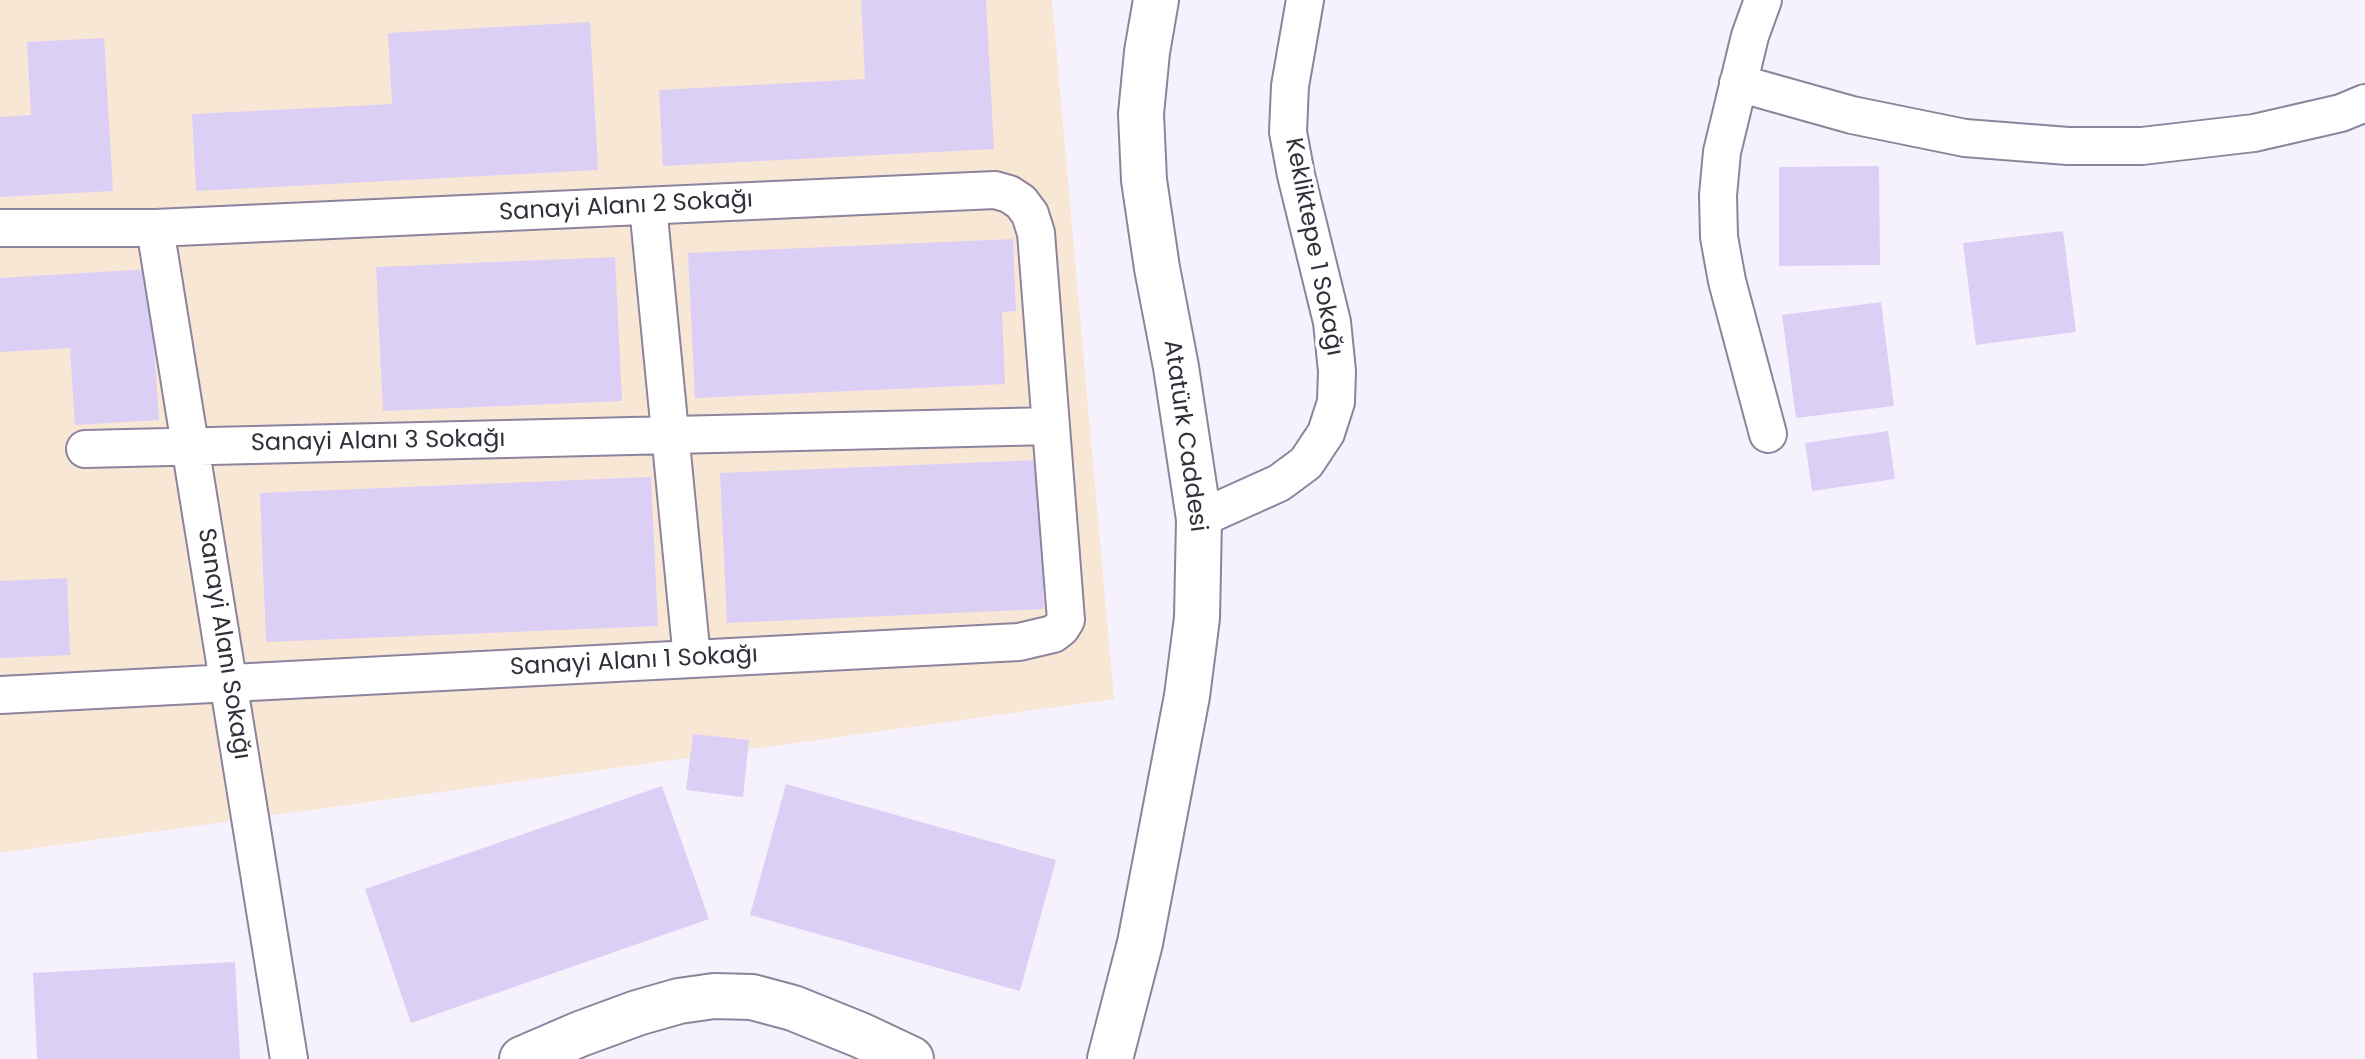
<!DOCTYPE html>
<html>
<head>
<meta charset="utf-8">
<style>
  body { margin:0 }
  canvas { display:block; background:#f6f2fd }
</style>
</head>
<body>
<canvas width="2365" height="1059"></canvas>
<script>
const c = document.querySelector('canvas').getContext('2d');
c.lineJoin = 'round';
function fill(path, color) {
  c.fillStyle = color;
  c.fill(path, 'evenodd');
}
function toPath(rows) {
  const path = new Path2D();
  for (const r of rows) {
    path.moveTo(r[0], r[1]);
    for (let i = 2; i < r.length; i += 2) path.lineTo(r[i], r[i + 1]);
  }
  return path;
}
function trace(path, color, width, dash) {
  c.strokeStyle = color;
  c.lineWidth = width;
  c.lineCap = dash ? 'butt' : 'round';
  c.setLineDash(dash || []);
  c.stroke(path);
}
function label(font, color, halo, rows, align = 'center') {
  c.font = font + ' Poppins,sans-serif';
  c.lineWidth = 8;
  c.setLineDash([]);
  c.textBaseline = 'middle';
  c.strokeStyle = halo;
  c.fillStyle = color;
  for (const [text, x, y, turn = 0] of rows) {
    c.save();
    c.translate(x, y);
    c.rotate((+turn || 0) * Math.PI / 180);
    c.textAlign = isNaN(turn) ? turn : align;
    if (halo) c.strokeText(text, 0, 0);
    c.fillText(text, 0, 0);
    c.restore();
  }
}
fill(toPath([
  [0,0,1052,0,1114,699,0,853]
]), '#f9e7d6');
fill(toPath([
  [861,0,986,0,994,149,663,166,659,90,865,79],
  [590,22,598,170,196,191,192,114,392,104,388,33],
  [104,38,113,191,0,197,0,117,31,115,27,42],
  [1879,166,1880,265,1779,266,1779,167],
  [2063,231,2076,332,1976,345,1963,243],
  [1013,239,1016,311,1002,312,1005,384,695,398,688,253],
  [615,257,622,401,383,411,376,267],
  [149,269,159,420,75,425,70,348,0,352,0,278],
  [1881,302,1894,406,1796,418,1782,315],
  [1888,431,1895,479,1812,491,1805,443],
  [1038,460,1044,609,727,623,720,473],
  [651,477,658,626,266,642,260,493],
  [67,578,70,655,0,658,0,581],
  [693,734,749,740,743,797,686,790],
  [786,784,1056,860,1020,991,750,915],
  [662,786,709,919,411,1023,365,889],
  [235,962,240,1059,37,1059,33,973]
]), '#dccff6');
const street = toPath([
  [1763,0,1750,36,1722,152,1718,195,1719,237,1727,281,1768,434],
  [1738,83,1852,115,1965,138,2068,146,2142,146,2254,133,2341,113,2365,103],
  [648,206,692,659],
  [0,228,155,228,995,190,1009,194,1021,202,1030,214,1036,233,1066,620,1061,628,1053,634,1019,642,0,695],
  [155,228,289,1059],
  [85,449,1051,426],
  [1199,519,1279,483,1306,463,1326,433,1336,402,1337,371,1332,322,1296,175,1288,132,1290,86,1305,0]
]);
const secondary = toPath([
  [522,1059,580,1034,637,1013,679,1001,714,996,752,997,793,1008,860,1035,911,1059],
  [1110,1059,1140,943,1187,696,1197,618,1199,519,1176,367,1157,268,1144,180,1141,114,1147,52,1156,0]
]);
trace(street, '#8c839c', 40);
trace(secondary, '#8c839c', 48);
trace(street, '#fff', 36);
trace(secondary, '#fff', 44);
label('24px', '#332f3a', '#fff', [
  ["Sanayi Alanı 2 Sokağı",626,207,-3],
  ["Kekliktepe 1 Sokağı",1313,247,79],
  ["Atatürk Caddesi",1184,436,82],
  ["Sanayi Alanı 3 Sokağı",378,442,-1],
  ["Sanayi Alanı Sokağı",223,644,81],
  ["Sanayi Alanı 1 Sokağı",634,662,-3]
]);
</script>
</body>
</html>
